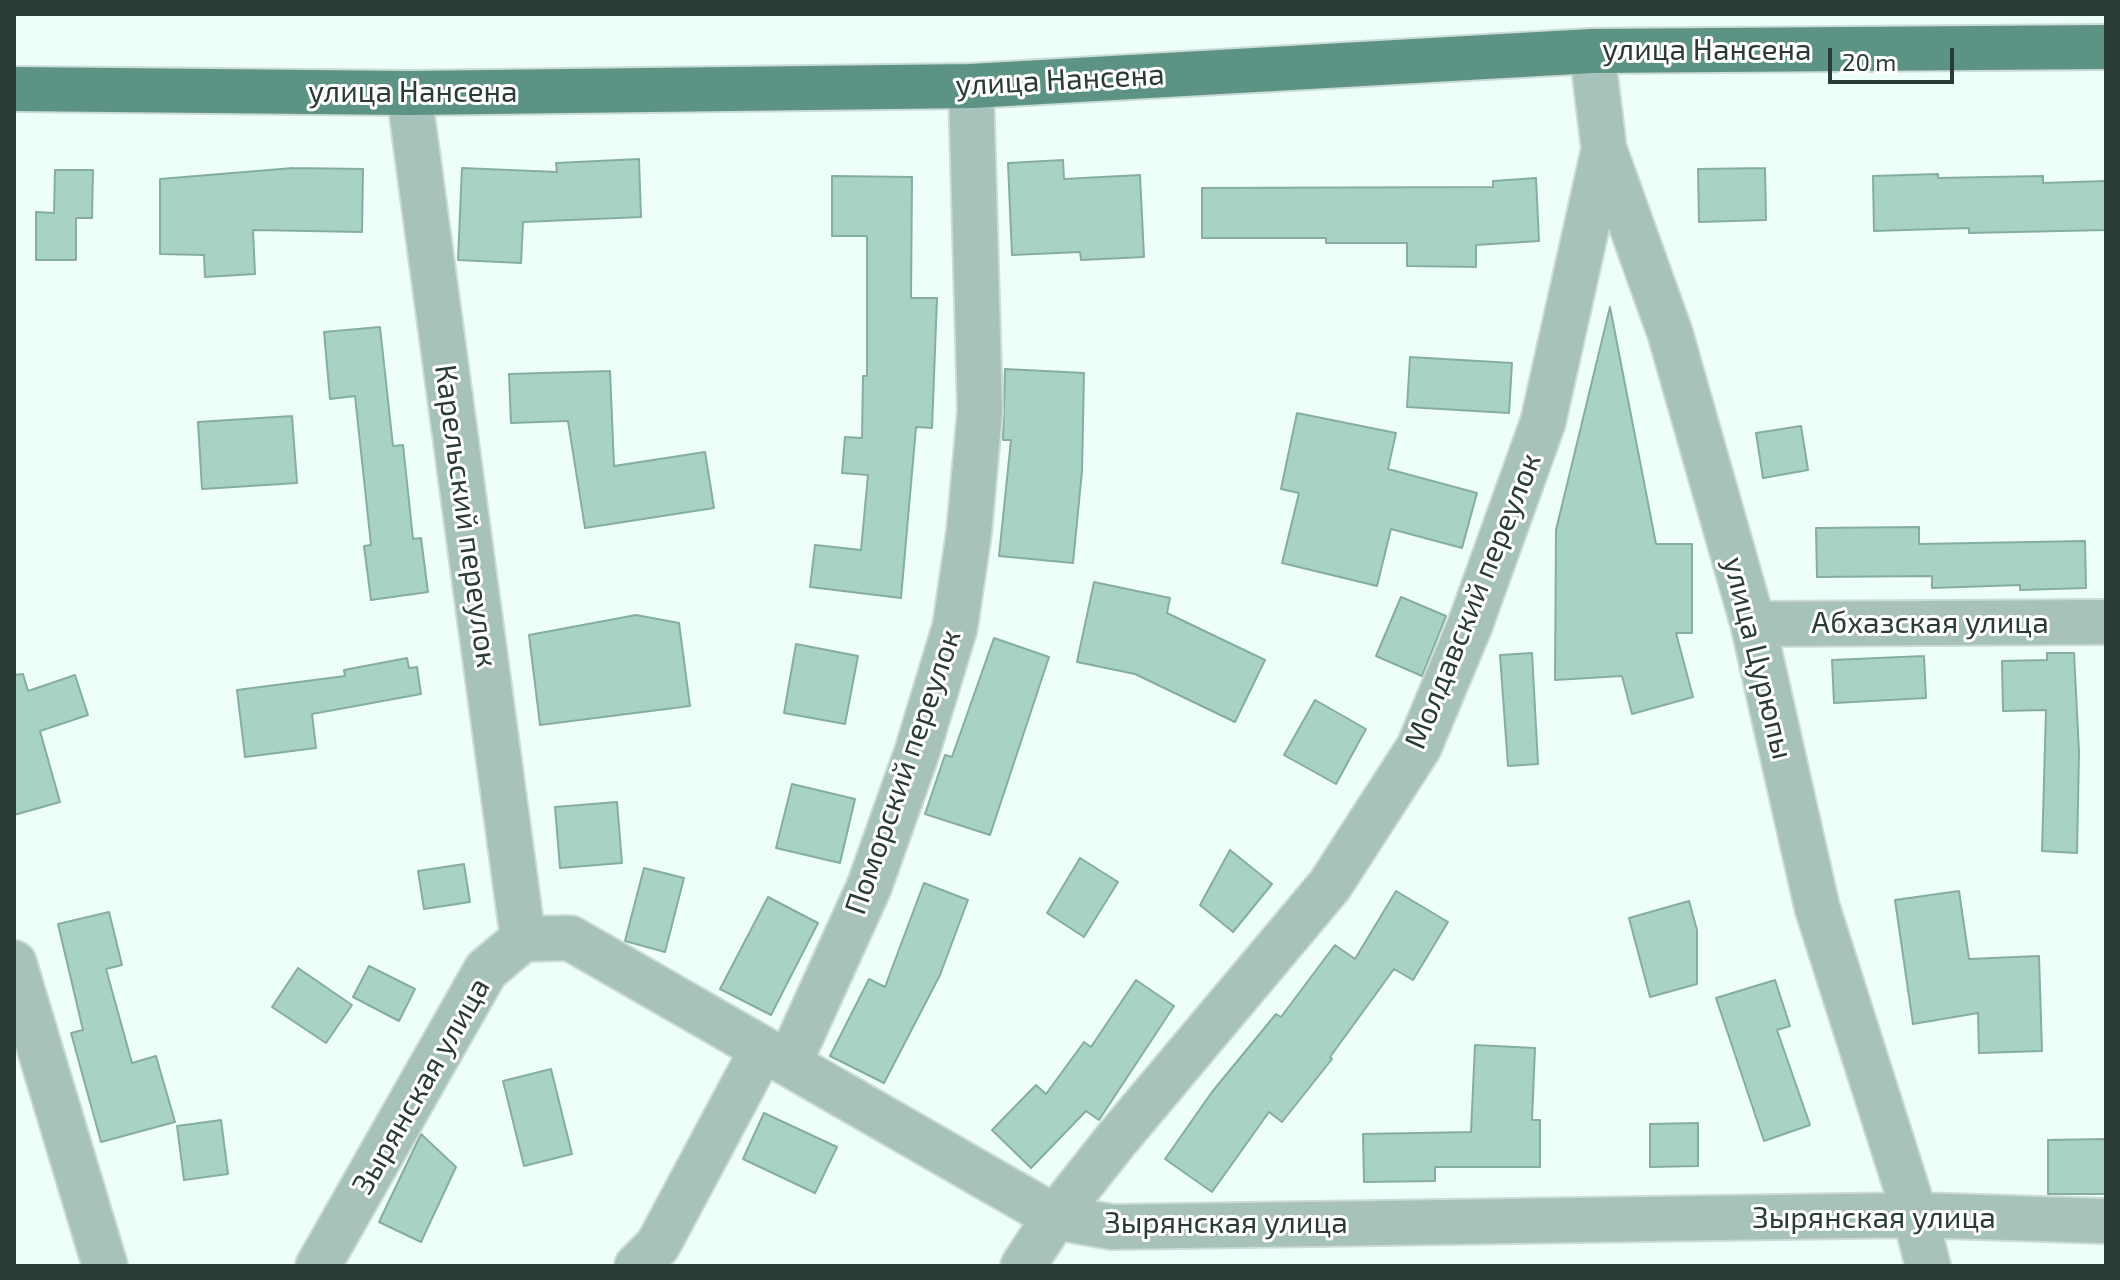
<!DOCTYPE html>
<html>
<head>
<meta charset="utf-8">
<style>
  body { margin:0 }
  #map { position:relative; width:2120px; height:1280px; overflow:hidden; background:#eefef9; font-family:"Exo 2",sans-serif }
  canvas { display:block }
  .frame { position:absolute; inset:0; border:16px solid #2a3b36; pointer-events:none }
  .scale { position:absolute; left:1828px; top:48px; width:126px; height:36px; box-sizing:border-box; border:4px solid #2a3b36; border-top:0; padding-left:10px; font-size:24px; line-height:28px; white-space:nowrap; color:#2a3b36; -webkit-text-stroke:6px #fff; paint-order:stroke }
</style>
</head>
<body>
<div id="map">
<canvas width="2120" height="1280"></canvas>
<div class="frame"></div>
<div class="scale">20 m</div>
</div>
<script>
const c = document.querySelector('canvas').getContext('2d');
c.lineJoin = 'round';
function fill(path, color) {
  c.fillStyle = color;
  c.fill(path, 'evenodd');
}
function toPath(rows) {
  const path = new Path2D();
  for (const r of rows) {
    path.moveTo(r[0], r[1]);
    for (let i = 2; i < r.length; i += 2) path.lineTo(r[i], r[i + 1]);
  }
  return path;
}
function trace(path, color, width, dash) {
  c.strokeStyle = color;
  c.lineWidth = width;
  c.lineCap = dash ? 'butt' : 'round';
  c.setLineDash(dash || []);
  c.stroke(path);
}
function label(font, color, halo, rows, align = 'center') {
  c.font = font + ' "Exo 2",sans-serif';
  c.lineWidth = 6;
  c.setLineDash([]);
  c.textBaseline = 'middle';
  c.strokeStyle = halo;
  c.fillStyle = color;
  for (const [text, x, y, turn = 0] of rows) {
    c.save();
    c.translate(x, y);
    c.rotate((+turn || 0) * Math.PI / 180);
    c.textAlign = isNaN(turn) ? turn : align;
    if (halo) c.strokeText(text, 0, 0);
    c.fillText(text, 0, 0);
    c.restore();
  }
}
const building = toPath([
  [639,159,641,217,523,222,521,263,458,260,462,168,557,172,556,163,639,159],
  [1063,160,1064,179,1140,175,1144,257,1081,260,1080,252,1012,255,1008,163,1063,160],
  [293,168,363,169,362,232,253,230,255,274,205,277,204,255,160,254,160,179,293,168],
  [1765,168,1766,220,1699,222,1698,169,1765,168],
  [55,170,93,170,92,218,76,218,76,260,36,260,36,212,54,213,55,170],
  [1938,174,1938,178,2043,176,2043,183,2106,181,2106,230,1969,233,1969,228,1874,231,1873,176,1938,174],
  [832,176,912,177,911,298,937,298,932,428,916,427,901,598,810,587,815,545,861,550,868,475,842,473,845,437,862,438,863,376,867,376,867,236,832,236,832,176],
  [1536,178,1539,241,1476,245,1476,267,1407,266,1407,243,1326,243,1326,238,1202,238,1202,188,1493,187,1493,181,1536,178],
  [1610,307,1656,544,1692,544,1692,633,1676,633,1693,697,1632,714,1622,676,1555,680,1556,530,1610,307],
  [380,327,393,446,403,445,413,539,421,538,428,592,371,600,364,546,371,545,355,396,330,399,324,332,380,327],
  [1410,357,1512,363,1509,413,1407,407,1410,357],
  [1005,369,1084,373,1082,471,1073,563,999,556,1011,440,1003,440,1005,369],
  [610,371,614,466,705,452,714,508,585,528,568,421,511,423,509,374,610,371],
  [1297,413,1396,433,1388,469,1477,493,1462,548,1391,529,1377,586,1282,563,1299,493,1281,489,1297,413],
  [292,416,297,483,202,489,198,422,292,416],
  [1801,426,1808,470,1763,478,1756,433,1801,426],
  [1919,527,1919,544,2085,541,2086,588,2020,590,2020,585,1932,588,1932,576,1817,577,1816,528,1919,527],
  [1094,582,1170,598,1167,613,1265,660,1235,722,1135,674,1077,662,1094,582],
  [1401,597,1446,616,1422,676,1376,656,1401,597],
  [636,615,679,623,690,706,540,725,529,635,636,615],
  [994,638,1049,657,990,835,925,814,945,755,952,757,994,638],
  [796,644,858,656,845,724,784,713,796,644],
  [1532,653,1538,764,1508,766,1500,655,1532,653],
  [2047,653,2074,653,2079,752,2077,853,2042,851,2046,710,2003,711,2002,661,2047,660,2047,653],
  [1924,656,1926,698,1834,703,1832,660,1924,656],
  [407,658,409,668,417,667,421,694,312,714,316,748,245,757,237,690,345,676,344,670,407,658],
  [23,674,28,691,75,675,88,715,40,731,60,802,14,815,14,675,23,674],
  [1315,700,1366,729,1336,784,1284,755,1315,700],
  [792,784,855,799,840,863,776,848,792,784],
  [617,802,622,863,560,868,555,807,617,802],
  [1230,850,1272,884,1233,932,1200,905,1230,850],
  [1080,858,1118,882,1084,937,1047,913,1080,858],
  [464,864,470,902,424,909,418,871,464,864],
  [644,868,684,878,665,952,625,941,644,868],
  [924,883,968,900,940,975,884,1083,830,1056,869,979,885,987,924,883],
  [1396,891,1448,922,1413,980,1394,969,1330,1057,1332,1059,1282,1122,1269,1112,1212,1192,1165,1159,1212,1092,1276,1014,1281,1017,1335,945,1355,959,1396,891],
  [1959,891,1969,959,2039,956,2042,1051,1979,1053,1978,1013,1913,1024,1895,900,1959,891],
  [768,897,818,923,771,1015,720,989,768,897],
  [1689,901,1697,930,1697,984,1650,997,1629,918,1689,901],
  [109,912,122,965,106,969,132,1063,156,1056,175,1122,101,1142,71,1033,83,1030,58,924,109,912],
  [369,966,415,989,399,1021,353,997,369,966],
  [298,968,352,1005,326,1043,272,1007,298,968],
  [1136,980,1174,1006,1099,1120,1086,1111,1031,1168,992,1130,1036,1085,1046,1094,1084,1042,1091,1047,1136,980],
  [1775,980,1790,1026,1777,1030,1810,1125,1764,1141,1716,998,1775,980],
  [1475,1045,1535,1048,1532,1120,1540,1120,1540,1167,1435,1167,1435,1181,1364,1182,1363,1134,1471,1132,1475,1045],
  [551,1069,572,1154,524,1166,503,1081,551,1069],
  [764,1113,837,1147,815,1193,743,1159,764,1113],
  [221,1120,228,1174,184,1180,177,1126,221,1120],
  [1698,1123,1698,1166,1650,1167,1650,1124,1698,1123],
  [421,1134,456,1167,421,1242,379,1222,421,1134],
  [2106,1139,2106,1194,2048,1194,2048,1140,2106,1139]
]);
fill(building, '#a9d2c6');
trace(building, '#85ada2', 2);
const minor = toPath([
  [1592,51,1604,149,1670,333,1753,624,1817,907,1915,1215,1928,1266],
  [409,93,523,939],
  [1753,624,2106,622],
  [14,963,105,1266],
  [789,1063,869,887,917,752,955,627,969,532,980,411,971,86],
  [318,1266,486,970,523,939,570,938,1055,1217,1112,1227,1915,1215,2106,1221],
  [637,1266,658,1245,762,1050],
  [1023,1266,1055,1217,1116,1140,1330,885,1419,747,1470,625,1543,422,1604,149]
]);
const major = toPath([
  [14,89,409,93,971,86,1592,51,2106,47]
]);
trace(minor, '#cbdbd6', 48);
trace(major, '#cbdbd6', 48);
trace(minor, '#a6c2ba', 44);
trace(major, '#5c9384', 44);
label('30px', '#2a3b36', '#fff', [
  ["улица Нансена",1707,50],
  ["улица Нансена",1060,80,-3],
  ["улица Нансена",413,92],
  ["Карельский переулок",466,516,82],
  ["Молдавский переулок",1473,601,-68],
  ["Абхазская улица",1930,623],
  ["улица Цурюпы",1758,658,76],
  ["Поморский переулок",903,772,-71],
  ["Зырянская улица",421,1086,-60],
  ["Зырянская улица",1874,1218],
  ["Зырянская улица",1226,1223]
]);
</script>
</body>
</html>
